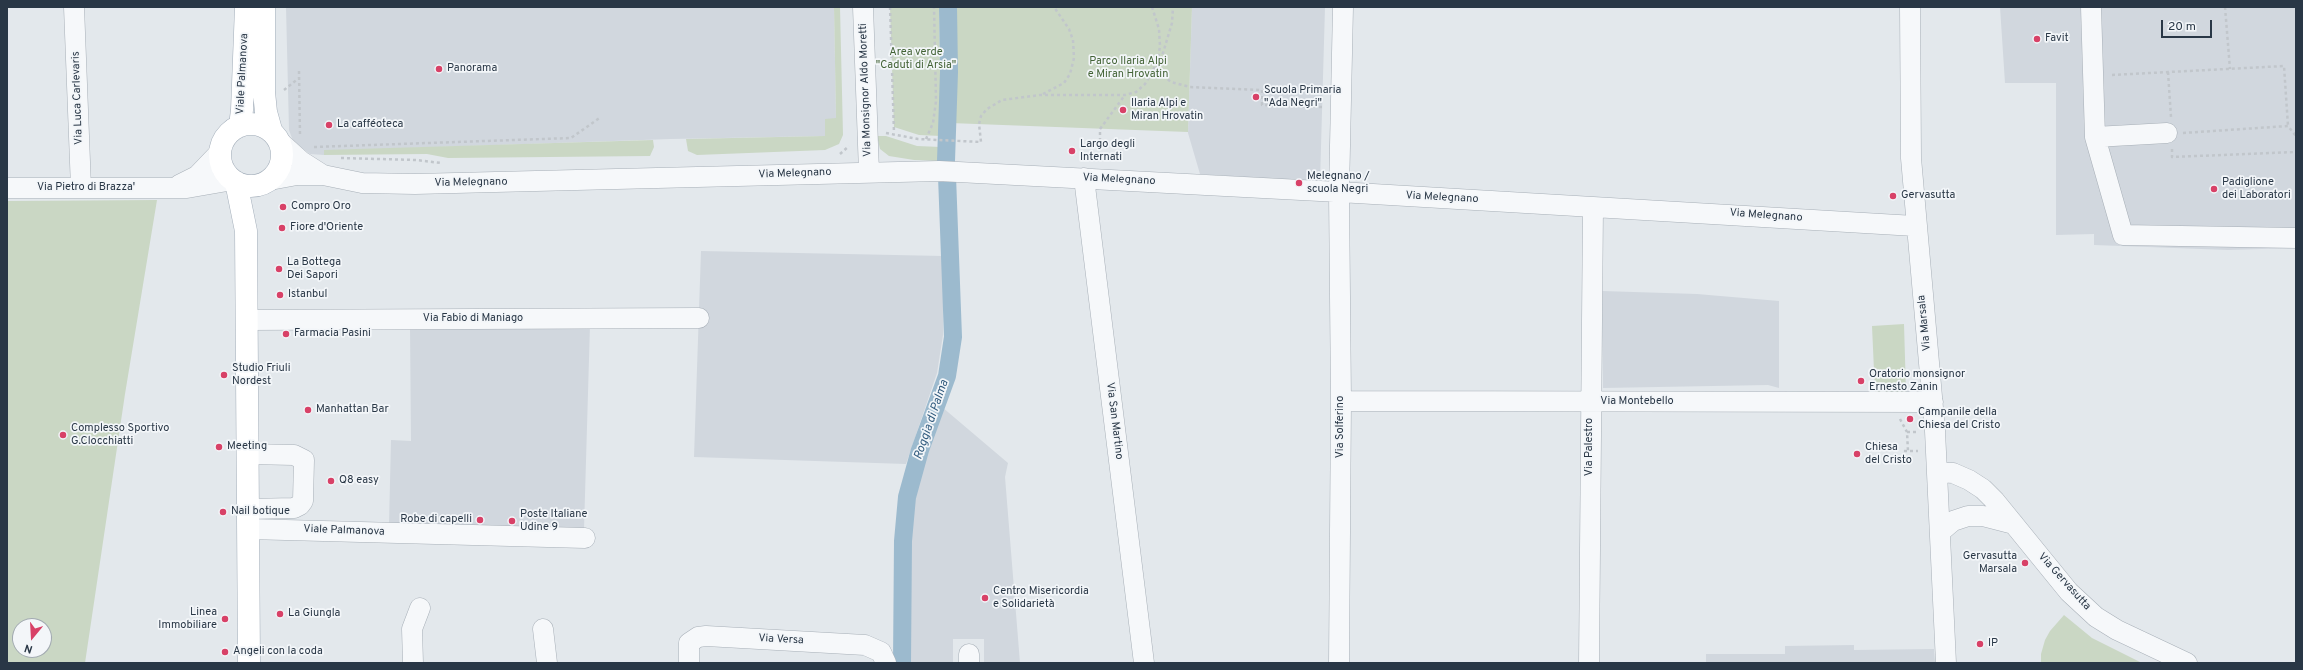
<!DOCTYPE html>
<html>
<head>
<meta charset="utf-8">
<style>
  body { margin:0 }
  #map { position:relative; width:2303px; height:670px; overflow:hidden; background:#e3e8ec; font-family:Overpass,sans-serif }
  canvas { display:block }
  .frame { position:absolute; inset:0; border:8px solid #293746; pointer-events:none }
  .north { position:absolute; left:12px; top:618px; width:40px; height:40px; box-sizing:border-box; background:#f3f6f9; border:1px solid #a2aab1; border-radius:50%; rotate:198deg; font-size:11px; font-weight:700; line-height:16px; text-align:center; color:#293746 }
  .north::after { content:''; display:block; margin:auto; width:14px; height:18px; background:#d84167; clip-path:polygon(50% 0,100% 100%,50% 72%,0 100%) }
  .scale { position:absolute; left:2161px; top:20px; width:51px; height:18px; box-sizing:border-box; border:2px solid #293746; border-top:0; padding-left:5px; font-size:12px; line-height:14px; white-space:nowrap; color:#293746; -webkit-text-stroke:3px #f3f6f9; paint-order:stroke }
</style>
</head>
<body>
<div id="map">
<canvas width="2303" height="670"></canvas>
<div class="frame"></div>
<div class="north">N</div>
<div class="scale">20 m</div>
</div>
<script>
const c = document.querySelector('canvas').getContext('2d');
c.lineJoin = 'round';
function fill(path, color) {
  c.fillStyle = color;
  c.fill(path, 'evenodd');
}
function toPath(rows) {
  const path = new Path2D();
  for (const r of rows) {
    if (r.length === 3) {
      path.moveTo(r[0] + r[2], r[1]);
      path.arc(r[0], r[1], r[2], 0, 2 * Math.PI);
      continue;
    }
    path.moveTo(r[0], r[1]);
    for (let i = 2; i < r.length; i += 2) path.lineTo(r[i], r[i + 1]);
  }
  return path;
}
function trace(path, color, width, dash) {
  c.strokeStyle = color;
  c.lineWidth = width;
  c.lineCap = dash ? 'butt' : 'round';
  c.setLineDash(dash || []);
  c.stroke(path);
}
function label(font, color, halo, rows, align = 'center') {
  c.font = font + ' Overpass,sans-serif';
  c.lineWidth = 3.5;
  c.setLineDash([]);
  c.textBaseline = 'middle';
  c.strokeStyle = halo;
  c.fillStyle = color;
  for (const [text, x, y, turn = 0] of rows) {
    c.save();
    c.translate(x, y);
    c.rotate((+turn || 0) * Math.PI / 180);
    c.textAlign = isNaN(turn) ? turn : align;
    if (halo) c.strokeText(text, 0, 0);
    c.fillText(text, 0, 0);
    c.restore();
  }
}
fill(toPath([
  [286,7,834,7,836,118,825,136,671,139,324,151,324,155,310,154,293,141,289,130],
  [1192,7,1325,7,1320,182,1200,174,1188,133],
  [2000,7,2296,7,2296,248,2228,250,2094,245,2094,234,2056,235,2056,83,2005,83],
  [701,251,943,256,943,335,937,373,906,464,694,457],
  [1602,291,1697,294,1779,301,1779,388,1768,385,1603,388],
  [590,325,584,529,389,525,391,440,411,441,410,326],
  [942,407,1008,463,1005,477,1020,663,984,663,984,639,953,639,953,663,907,663,906,542,913,497],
  [1854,645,1854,650,1934,649,1935,663,1706,663,1706,654,1785,654,1785,646]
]), '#d1d7de');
fill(toPath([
  [834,7,840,7,843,135,839,144,825,150,697,155,688,151,686,139,825,136,825,119,836,118],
  [890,7,939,7,941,136,919,135,894,127],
  [952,7,1192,7,1188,132,950,123,953,64],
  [877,136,886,136,917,146,941,147,941,161,914,160,889,156,880,149],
  [653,140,654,147,650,156,448,158,427,154,324,155,324,150],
  [157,200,125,394,85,663,7,663,7,201],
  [20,626,44,626,44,650,20,650],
  [1904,324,1906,392,1875,393,1872,326],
  [2064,615,2092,638,2142,663,2041,663,2041,654,2045,640,2050,631]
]), '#cad7c4');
trace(toPath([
  [946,161,949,72,948,7],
  [902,663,903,541,907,497,920,450,947,376,953,337,947,176]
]), '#9cbace', 18);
const minor = toPath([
  [74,7,81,188],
  [863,7,869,172],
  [1910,7,1911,158,1935,431,1946,663],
  [2091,7,2095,137,2123,235,2296,238],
  [2095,137,2167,133],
  [280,142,301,161,323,175,362,183,415,184,939,171,1339,192,1915,226],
  [1084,178,1144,663],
  [270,180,297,175,323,175],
  [179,185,197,176,220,152],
  [7,188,187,188,233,180],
  [247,320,699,318],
  [1341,401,1933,402],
  [248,454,294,455,304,460,303,501,300,505,294,508,248,509],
  [1937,472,1953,473,1969,480,1983,489,1995,501,2069,592,2096,617,2117,630,2187,663],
  [248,529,585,538],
  [1940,532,1953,521,1968,516,1983,516,2014,524],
  [543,629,547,663],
  [413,663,412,629,420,608],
  [689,663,689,643,698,637,706,636,865,645,881,652,886,663],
  [969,663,969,654],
  [1339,663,1341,401,1339,192,1343,7],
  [1589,663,1593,207]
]);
const major = toPath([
  [264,7,264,92,266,112,271,130],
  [251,155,31],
  [240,126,242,110,246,7],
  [236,182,246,231,249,663]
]);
trace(minor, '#a7afb7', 21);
trace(major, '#a2adb9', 23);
trace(toPath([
  [890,7,894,133],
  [1152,7,1159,29,1160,46,1157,66,1160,73,1171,82,1190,87,1262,90,1262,105,1322,107],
  [2225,7,2230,69],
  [299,71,300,135],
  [2168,72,2171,117],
  [2112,75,2284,66,2288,126],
  [284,90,299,78],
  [1043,94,1064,83,1070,74,1074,58,1073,40,1069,29,1054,7],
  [886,133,918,139,981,142,979,124,981,116,987,109,1002,100,1040,95,1125,95,1136,92,1145,84,1163,53,1172,23,1173,7],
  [2183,133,2288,126,2296,136],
  [926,139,933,123,936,101,934,7],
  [314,147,571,138,601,117],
  [1100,147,1100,129,1125,95],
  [2172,149,2172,157,2296,152],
  [840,154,849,146],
  [341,158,416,160,441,163],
  [1900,419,1907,432,1908,451],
  [1907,432,1916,432],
  [1904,451,1918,451]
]), '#c1c6cb', 2.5, [3, 3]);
trace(minor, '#f6f8fa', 20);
trace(major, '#fff', 22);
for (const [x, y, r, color] of [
  [2037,39,4,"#d84167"],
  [439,69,4,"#d84167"],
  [1256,97,4,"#d84167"],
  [1123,110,4,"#d84167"],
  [329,125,4,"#d84167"],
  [1072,151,4,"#d84167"],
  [1299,183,4,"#d84167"],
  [2214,189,4,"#d84167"],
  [1893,196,4,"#d84167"],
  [283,207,4,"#d84167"],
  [282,228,4,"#d84167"],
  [279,269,4,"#d84167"],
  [280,295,4,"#d84167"],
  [286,334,4,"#d84167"],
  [224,375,4,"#d84167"],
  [1861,381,4,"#d84167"],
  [308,410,4,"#d84167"],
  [1910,419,4,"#d84167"],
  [63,435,4,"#d84167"],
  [219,447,4,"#d84167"],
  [1857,454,4,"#d84167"],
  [331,481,4,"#d84167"],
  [223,512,4,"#d84167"],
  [480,520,4,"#d84167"],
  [512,521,4,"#d84167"],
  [2025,563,4,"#d84167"],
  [985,598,4,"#d84167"],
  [280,614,4,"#d84167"],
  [225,619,4,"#d84167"],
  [1980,644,4,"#d84167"],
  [225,652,4,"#d84167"]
]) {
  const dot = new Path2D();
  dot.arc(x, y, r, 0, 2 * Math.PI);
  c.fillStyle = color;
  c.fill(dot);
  trace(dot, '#f3f6f9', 1.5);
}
label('11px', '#293746', '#f3f6f9', [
  ["Favit",2045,39],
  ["Panorama",447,69],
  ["Scuola Primaria",1264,91],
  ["\"Ada Negri\"",1264,104],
  ["Ilaria Alpi e",1131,104],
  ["Miran Hrovatin",1131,117],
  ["La cafféoteca",337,125],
  ["Largo degli",1080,145],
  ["Internati",1080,158],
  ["Melegnano /",1307,177],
  ["scuola Negri",1307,190],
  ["Padiglione",2222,183],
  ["dei Laboratori",2222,196],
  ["Gervasutta",1901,196],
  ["Compro Oro",291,207],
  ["Fiore d'Oriente",290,228],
  ["La Bottega",287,263],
  ["Dei Sapori",287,276],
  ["Istanbul",288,295],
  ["Farmacia Pasini",294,334],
  ["Studio Friuli",232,369],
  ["Nordest",232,382],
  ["Oratorio monsignor",1869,375],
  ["Ernesto Zanin",1869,388],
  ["Manhattan Bar",316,410],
  ["Campanile della",1918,413],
  ["Chiesa del Cristo",1918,426],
  ["Complesso Sportivo",71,429],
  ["G.Clocchiatti",71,442],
  ["Meeting",227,447],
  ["Chiesa",1865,448],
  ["del Cristo",1865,461],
  ["Q8 easy",339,481],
  ["Nail botique",231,512],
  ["Poste Italiane",520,515],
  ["Udine 9",520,528],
  ["Robe di capelli",472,520,"right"],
  ["Gervasutta",2017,557,"right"],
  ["Marsala",2017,570,"right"],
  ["Centro Misericordia",993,592],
  ["e Solidarietà",993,605],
  ["Linea",217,613,"right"],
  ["Immobiliare",217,626,"right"],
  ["La Giungla",288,614],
  ["IP",1988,644],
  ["Angeli con la coda",233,652]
], 'left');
label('11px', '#436336', '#f3f6f9', [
  ["Area verde",916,53],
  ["\"Caduti di Arsia\"",916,66],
  ["Parco Ilaria Alpi",1128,62],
  ["e Miran Hrovatin",1128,75]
]);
label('11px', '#293746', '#f3f6f9', [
  ["Viale Palmanova",243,74,-87],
  ["Via Monsignor Aldo Moretti",866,90,-92],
  ["Via Luca Carlevaris",78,98,-92],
  ["Via Melegnano",795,174,-2],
  ["Via Melegnano",1119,180,3],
  ["Via Melegnano",471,183,-1],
  ["Via Pietro di Brazza'",86,188],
  ["Via Melegnano",1442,198,3],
  ["Via Melegnano",1766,216,4],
  ["Via Fabio di Maniago",473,319],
  ["Via Marsala",1925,323,-96],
  ["Via Montebello",1637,402],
  ["Via San Martino",1114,421,83],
  ["Via Solferino",1341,427,-90],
  ["Via Palestro",1590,447,-90],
  ["Viale Palmanova",344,531,2],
  ["Via Gervasutta",2064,582,48],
  ["Via Versa",781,640,3]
]);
label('italic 12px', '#305a7d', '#f3f6f9', [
  ["Roggia di Palma",932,420,-71]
]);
</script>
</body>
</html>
